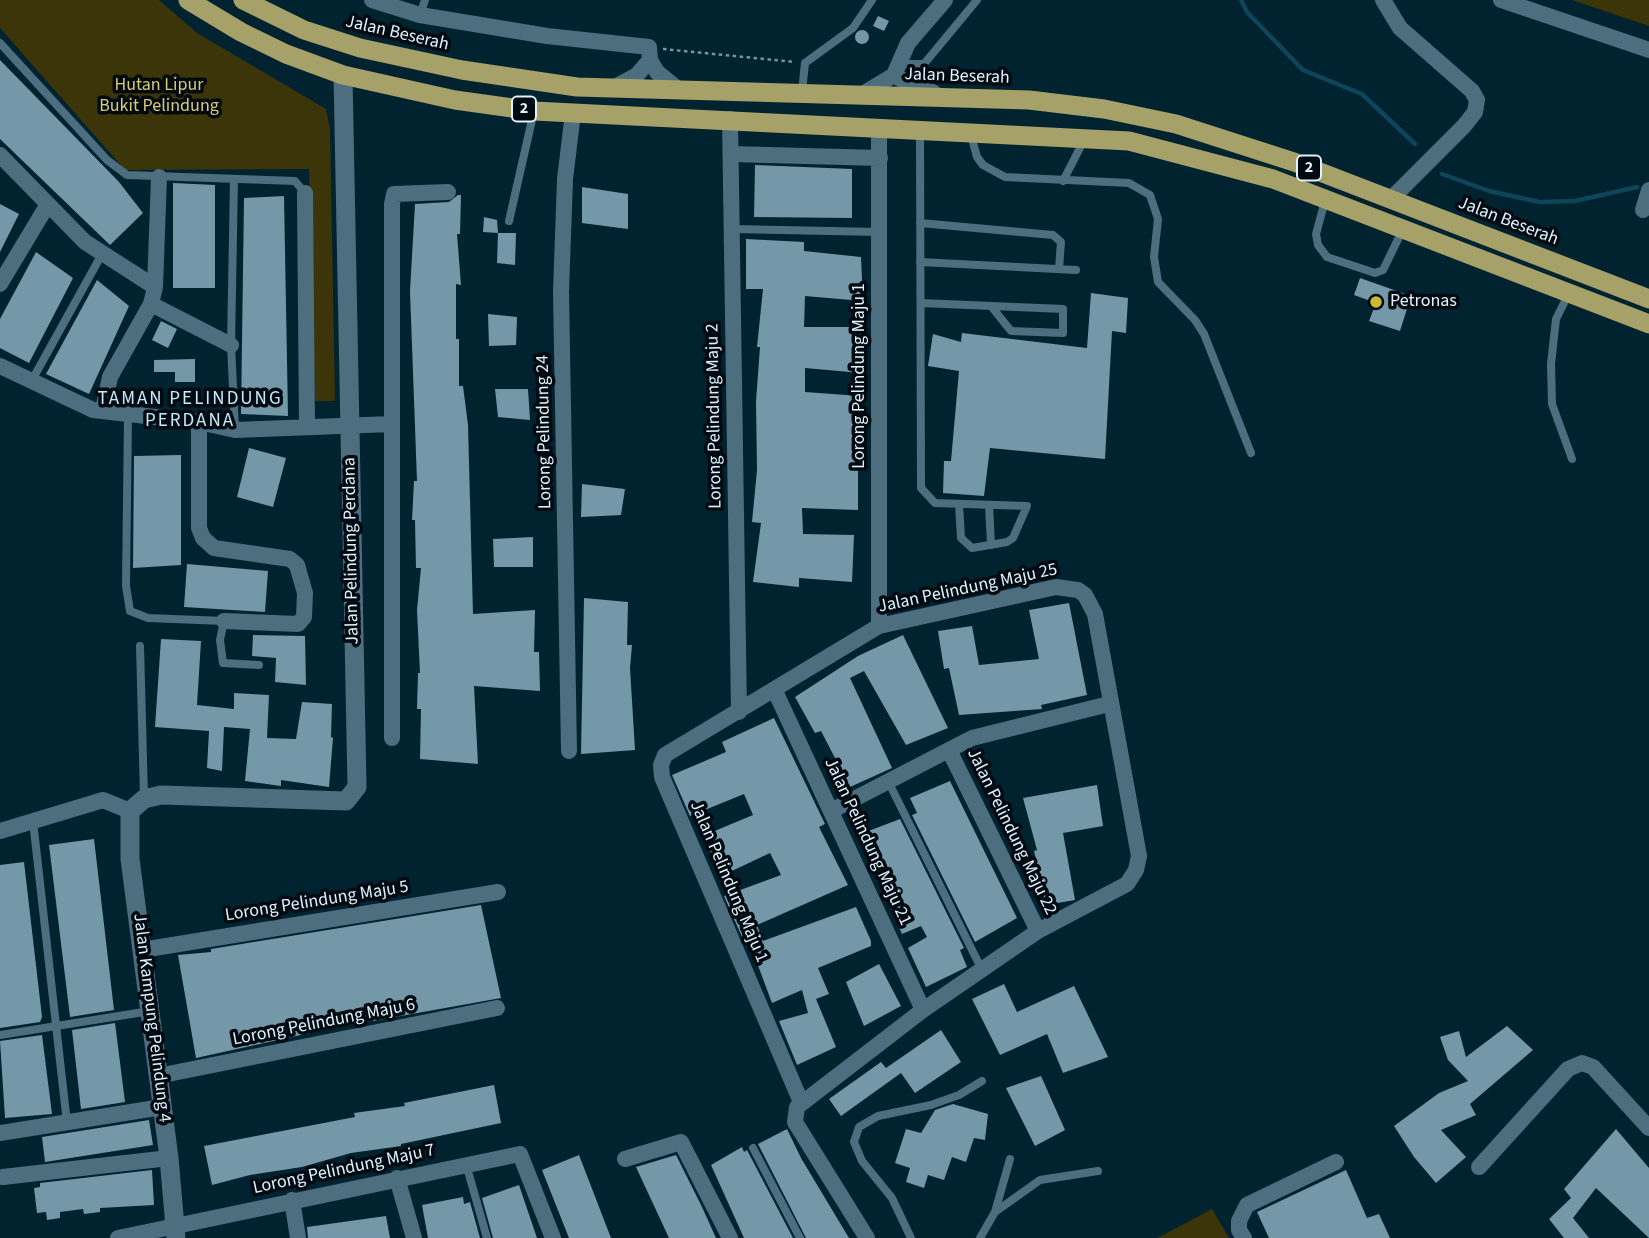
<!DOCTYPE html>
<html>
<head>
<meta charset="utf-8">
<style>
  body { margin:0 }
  canvas { display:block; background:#01222f }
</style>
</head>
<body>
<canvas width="1649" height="1238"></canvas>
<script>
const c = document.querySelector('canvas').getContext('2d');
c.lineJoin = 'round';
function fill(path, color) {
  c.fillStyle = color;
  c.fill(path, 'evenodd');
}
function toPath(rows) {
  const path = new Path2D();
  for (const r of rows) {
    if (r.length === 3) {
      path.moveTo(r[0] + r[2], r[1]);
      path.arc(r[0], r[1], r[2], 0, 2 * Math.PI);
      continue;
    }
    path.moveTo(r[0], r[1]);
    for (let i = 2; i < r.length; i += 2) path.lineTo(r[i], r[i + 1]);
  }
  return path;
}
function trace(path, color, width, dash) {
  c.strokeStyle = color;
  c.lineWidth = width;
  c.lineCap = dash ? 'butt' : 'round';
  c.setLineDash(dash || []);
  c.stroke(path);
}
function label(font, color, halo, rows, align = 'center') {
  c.font = font + ' "Source Sans 3",sans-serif';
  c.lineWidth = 7;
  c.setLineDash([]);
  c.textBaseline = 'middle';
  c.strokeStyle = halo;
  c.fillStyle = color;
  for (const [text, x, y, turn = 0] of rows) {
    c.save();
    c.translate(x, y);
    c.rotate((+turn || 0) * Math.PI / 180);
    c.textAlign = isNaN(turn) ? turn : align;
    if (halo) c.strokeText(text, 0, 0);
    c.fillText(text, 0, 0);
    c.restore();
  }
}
fill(toPath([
  [0,0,159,0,197,33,326,109,330,129,335,401,315,401,309,169,125,170,0,28],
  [1572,0,1649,0,1649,26],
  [1212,1209,1229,1238,1157,1238,1186,1223]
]), '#3c3509');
trace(toPath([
  [1241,0,1247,12,1303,70,1362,94,1415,144],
  [1442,174,1489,191,1540,202,1575,201,1637,187]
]), '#0f4459', 4.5);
fill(toPath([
  [878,16,889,21,884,31,873,26],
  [862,37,7],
  [0,60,119,182,143,213,110,245,0,139],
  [755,165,852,169,852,218,754,217],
  [173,183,215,185,215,288,173,288],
  [582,187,628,194,628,229,582,223],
  [458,195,461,195,460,234,457,234,461,285,456,284,456,339,459,339,459,386,463,386,468,425,473,614,535,610,534,652,539,652,540,691,474,686,478,764,420,759,421,709,417,709,418,673,420,673,417,610,421,568,416,568,415,520,412,520,414,481,417,481,410,291,415,204,449,202],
  [284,196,288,416,241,414,244,198],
  [0,204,19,214,0,252],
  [484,217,497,220,498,233,483,232],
  [498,233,516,233,515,265,497,263],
  [746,239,804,242,804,251,861,257,863,301,805,296,804,327,862,327,861,373,805,368,805,392,860,396,855,466,858,467,858,510,802,508,803,534,854,535,852,582,799,578,799,587,753,582,761,523,752,522,757,470,756,401,760,347,757,347,763,289,746,289],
  [36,252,73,278,29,363,0,348,0,319],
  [1360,278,1411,296,1400,331,1369,321,1376,303,1354,295],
  [97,280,129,306,89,394,46,374],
  [1091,293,1128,298,1126,333,1112,331,1105,459,990,448,984,496,943,493,944,461,951,461,959,371,928,366,933,334,961,342,962,333,1087,348],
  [488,314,517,317,516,345,489,346],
  [161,321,177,329,168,348,152,340],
  [195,359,195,382,175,382,175,372,154,372,154,360],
  [495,389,528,389,530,420,498,417],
  [249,448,286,458,273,507,237,497],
  [181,455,181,565,133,568,134,456],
  [582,484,625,489,621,515,581,517],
  [533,537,533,567,494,567,493,539],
  [187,564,268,571,265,612,184,607],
  [584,598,628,602,627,645,632,645,630,668,635,750,581,754],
  [1069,603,1087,695,1041,705,1042,709,959,715,949,668,944,669,938,631,972,626,979,665,1039,659,1029,610],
  [253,635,305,636,306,685,275,682,276,658,252,656],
  [903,635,948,728,906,745,864,671,850,678,892,768,850,787,821,731,815,733,795,697,858,656],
  [161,639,201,641,197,705,234,709,234,693,269,695,267,738,296,739,302,702,332,704,331,737,333,738,329,787,281,780,281,786,245,781,250,729,224,727,222,771,207,768,209,731,155,727],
  [774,718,825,824,819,827,848,885,757,925,763,941,856,907,871,941,871,946,818,968,829,994,816,999,836,1047,797,1065,779,1021,808,1013,802,990,772,1003,750,944,746,946,724,896,781,875,770,853,719,877,705,835,753,815,744,794,690,816,672,775,726,752,722,742],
  [950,781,1017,918,975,942,912,815,917,813,910,798],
  [1097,785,1103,826,1063,833,1075,900,1046,905,1034,851,1037,850,1023,798],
  [900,819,964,948,960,950,967,967,926,987,908,948,927,937,921,926,902,934,858,835],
  [94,839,114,1010,70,1017,49,845],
  [24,862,42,1017,40,1022,0,1028,0,865],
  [481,905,501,998,328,1029,196,1058,178,955,211,952,211,949],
  [879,964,901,1006,864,1026,846,982],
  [1004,984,1017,1012,1074,986,1108,1057,1063,1073,1047,1034,1000,1055,972,999],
  [115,1023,125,1102,81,1109,72,1030],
  [1507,1026,1533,1050,1470,1104,1476,1115,1441,1130,1466,1157,1436,1183,1414,1157,1394,1126,1439,1093,1468,1081,1448,1060,1440,1037,1459,1031,1466,1057],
  [941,1030,961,1062,915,1093,901,1073,841,1116,829,1099,881,1062,886,1068],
  [42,1035,52,1114,5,1118,0,1041],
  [1041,1076,1065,1130,1035,1146,1006,1088],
  [494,1085,501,1123,401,1144,401,1146,351,1153,302,1167,250,1175,212,1185,204,1146,355,1117,354,1113,405,1106,404,1103],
  [953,1104,988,1114,985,1140,974,1138,966,1162,952,1157,944,1180,928,1175,924,1188,906,1182,910,1168,895,1163,906,1129,921,1133,935,1110],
  [149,1120,153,1145,45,1162,42,1137],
  [787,1129,801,1158,849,1238,806,1238,758,1144],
  [1616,1129,1649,1168,1649,1238,1596,1188,1573,1218,1589,1238,1564,1238,1549,1219,1571,1198,1564,1189],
  [742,1147,744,1152,747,1150,793,1238,744,1238,711,1165],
  [579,1155,611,1238,569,1238,542,1170],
  [676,1155,702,1207,716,1238,669,1238,636,1167],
  [152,1170,154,1205,100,1208,100,1212,84,1214,83,1209,60,1212,60,1218,47,1220,46,1212,37,1213,34,1188,40,1187,40,1183],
  [1346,1170,1367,1218,1379,1214,1390,1238,1269,1238,1257,1212],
  [519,1185,537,1238,493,1238,482,1198],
  [463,1197,464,1204,470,1202,480,1238,428,1238,422,1205],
  [386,1216,390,1238,308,1238,307,1227]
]), '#7598a9');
trace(toPath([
  [663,49,795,62]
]), '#7a939e', 2.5, [3.5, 3.5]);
trace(toPath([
  [420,15,425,0],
  [0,43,107,160,127,175,295,181,305,193],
  [898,64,924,64,977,0],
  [802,92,805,63,853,28,872,0],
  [920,132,921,488,935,503,1027,506,1013,538,1007,542,972,548,961,538,959,504],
  [971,135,977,157,983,165,1005,177,1129,183,1150,195,1158,219,1154,257,1158,282,1195,320,1204,334,1251,453],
  [234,179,231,345,235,430],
  [1063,181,1084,140],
  [1325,201,1316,234,1318,245,1327,257,1375,273,1383,270,1403,229],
  [509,221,534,111],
  [920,223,1053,235,1061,242,1059,269],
  [732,229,879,232],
  [920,262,1076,270],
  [1569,293,1556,319,1551,364,1552,404,1572,459],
  [921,303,1063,309,1063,333,1011,331,991,306],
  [31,382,102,254],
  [128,414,126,586,130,611,148,618,224,621,220,640,223,663,259,665],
  [989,505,991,545],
  [140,646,144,797],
  [888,781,982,970],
  [33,821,67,1123],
  [0,1035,150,1011],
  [753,1148,800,1238],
  [466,1164,487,1238],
  [995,1212,1010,1159],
  [911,1238,892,1198,862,1161,854,1142,859,1127,878,1116,931,1105,959,1095,982,1081],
  [980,1238,995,1212,1040,1180,1098,1171]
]), '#4d6e7e', 8);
trace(toPath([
  [372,0,420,15,547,36,649,47,650,60,657,72,679,90],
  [1383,0,1400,28,1472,91,1477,100,1475,112,1464,126,1391,199],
  [1501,0,1649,50],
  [894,75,918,89,933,92],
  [613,88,637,75,650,60],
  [861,95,894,75,908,43,945,0],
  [730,119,739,712],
  [731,154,880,158],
  [0,155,85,242,155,287],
  [305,193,307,427],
  [1643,210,1649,190],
  [0,284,48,204],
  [151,304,231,345],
  [0,366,93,410,199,422,235,430,392,424],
  [103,410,110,377,151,304,155,287,159,177],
  [199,422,199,528,203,538,214,548,290,559,297,565,305,593,304,617,298,624,224,621],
  [879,626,879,127],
  [775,691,923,1010],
  [392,738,392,204,394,194,448,192],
  [949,750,1038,931],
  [569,751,561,292,565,179,573,113],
  [831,811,972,738,1109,704],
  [0,831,103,800,130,811],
  [142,950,498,892],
  [158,1076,497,1008],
  [801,1102,662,777,661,765,665,755,879,626,1056,587,1078,590,1085,595,1095,614,1139,856,1136,870,1127,884,1038,931,923,1010,797,1107,795,1122,867,1238],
  [0,1133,162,1107],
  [625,1159,681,1142,730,1238],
  [1479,1167,1568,1069,1582,1063,1593,1067,1649,1128],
  [3,1177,169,1158],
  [397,1178,414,1238],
  [292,1200,298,1238],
  [118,1238,520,1154,553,1238],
  [1244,1238,1239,1230,1239,1221,1247,1205,1336,1162]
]), '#4d6e7e', 16);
trace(toPath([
  [176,1238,169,1158,130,859,130,811,144,799,161,795,346,801,357,787,343,75]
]), '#4d6e7e', 19);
trace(toPath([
  [188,0,241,32,286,54,343,75,455,100,534,111,1129,141,1273,179,1649,324],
  [243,0,304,30,360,48,462,70,577,87,1029,100,1104,109,1176,124,1294,162,1649,299]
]), '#a5a169', 19);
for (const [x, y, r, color] of [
  [1376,302,7,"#ceb837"]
]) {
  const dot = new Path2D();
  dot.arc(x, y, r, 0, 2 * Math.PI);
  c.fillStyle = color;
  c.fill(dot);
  trace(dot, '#010a10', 2.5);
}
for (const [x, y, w] of [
  [524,109,24],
  [1309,168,24]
]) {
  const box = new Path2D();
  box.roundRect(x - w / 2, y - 12.5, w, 25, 5);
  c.fillStyle = '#010a10';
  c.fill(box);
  trace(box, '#e0f2fb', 2);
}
label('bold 16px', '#e0f2fb', null, [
  ["2",524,109],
  ["2",1309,168]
]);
label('18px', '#e0f2fb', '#010a10', [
  ["Jalan Beserah",397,34,13],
  ["Jalan Beserah",957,77,2],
  ["Jalan Beserah",1508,222,21],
  ["Lorong Pelindung Maju 1",860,376,-90],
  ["Lorong Pelindung Maju 2",715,416,-91],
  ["Lorong Pelindung 24",545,432,-91],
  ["Jalan Pelindung Perdana",352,551,-91],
  ["Jalan Pelindung Maju 25",968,589,-12],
  ["Jalan Pelindung Maju 22",1011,832,64],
  ["Jalan Pelindung Maju 21",867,842,65],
  ["Jalan Pelindung Maju 1",728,882,67],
  ["Lorong Pelindung Maju 5",317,902,-9],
  ["Jalan Kampung Pelindung 4",151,1018,83],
  ["Lorong Pelindung Maju 6",324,1023,-11],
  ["Lorong Pelindung Maju 7",344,1170,-12]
]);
label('18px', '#dacb74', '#010a10', [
  ["Hutan Lipur",159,86],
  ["Bukit Pelindung",159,107]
]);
label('18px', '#e0f2fb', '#010a10', [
  ["Petronas",1390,302]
], 'left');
c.letterSpacing = '2px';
label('19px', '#c5eafc', '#010a10', [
  ["TAMAN PELINDUNG",190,400],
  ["PERDANA",190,422]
]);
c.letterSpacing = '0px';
</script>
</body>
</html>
